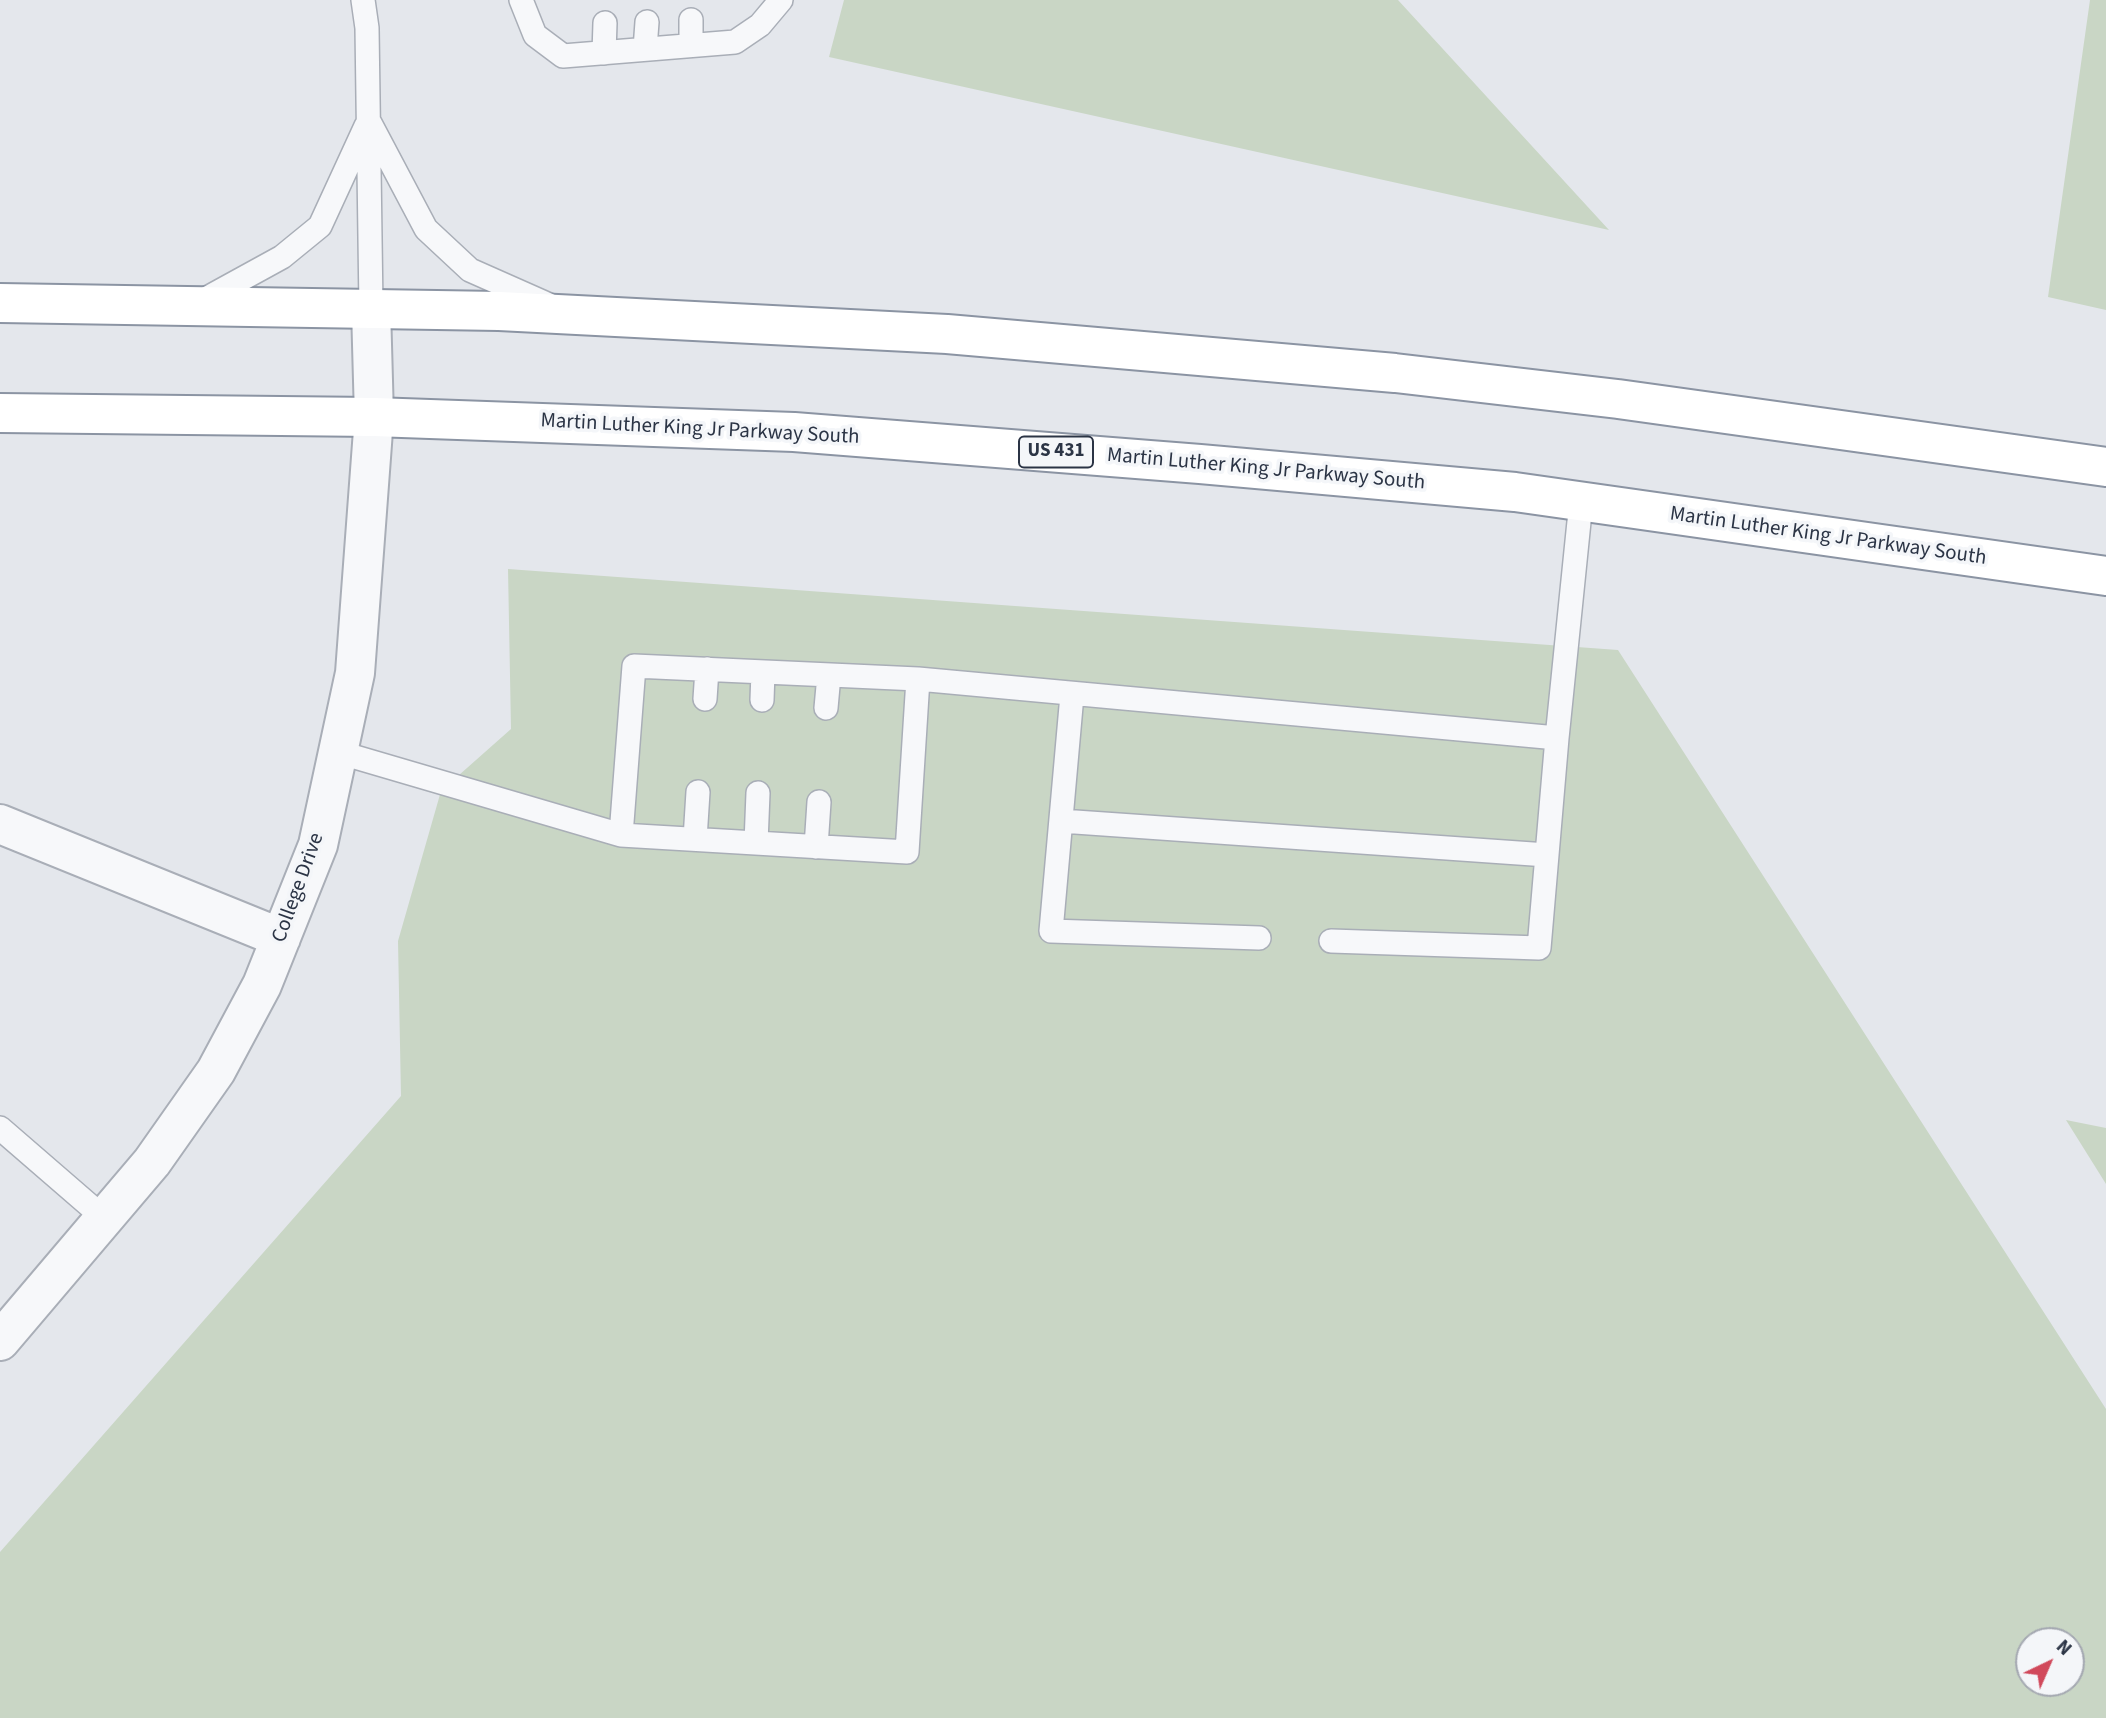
<!DOCTYPE html>
<html>
<head>
<meta charset="utf-8">
<style>
  body { margin:0 }
  #map { position:relative; width:2106px; height:1718px; overflow:hidden; background:#e4e7ec; font-family:"Source Sans 3",sans-serif }
  canvas { display:block }
  .north { position:absolute; left:2015px; top:1627px; width:70px; height:70px; box-sizing:border-box; background:#f4f6f9; border:2px solid #a4a8b1; border-radius:50%; rotate:44deg; font-size:19px; font-weight:700; line-height:28px; text-align:center; color:#2b3445 }
  .north::after { content:''; display:block; margin:auto; width:24px; height:32px; background:#d1495b; clip-path:polygon(50% 0,100% 100%,50% 72%,0 100%) }
</style>
</head>
<body>
<div id="map">
<canvas width="2106" height="1718"></canvas>
<div class="north">N</div>
</div>
<script>
const c = document.querySelector('canvas').getContext('2d');
c.lineJoin = 'round';
function fill(path, color) {
  c.fillStyle = color;
  c.fill(path, 'evenodd');
}
function toPath(rows) {
  const path = new Path2D();
  for (const r of rows) {
    path.moveTo(r[0], r[1]);
    for (let i = 2; i < r.length; i += 2) path.lineTo(r[i], r[i + 1]);
  }
  return path;
}
function trace(path, color, width, dash) {
  c.strokeStyle = color;
  c.lineWidth = width;
  c.lineCap = dash ? 'butt' : 'round';
  c.setLineDash(dash || []);
  c.stroke(path);
}
function label(font, color, halo, rows, align = 'center') {
  c.font = font + ' "Source Sans 3",sans-serif';
  c.lineWidth = 7;
  c.setLineDash([]);
  c.textBaseline = 'middle';
  c.strokeStyle = halo;
  c.fillStyle = color;
  for (const [text, x, y, turn = 0] of rows) {
    c.save();
    c.translate(x, y);
    c.rotate((+turn || 0) * Math.PI / 180);
    c.textAlign = isNaN(turn) ? turn : align;
    if (halo) c.strokeText(text, 0, 0);
    c.fillText(text, 0, 0);
    c.restore();
  }
}
fill(toPath([
  [844,0,1398,0,1609,230,829,57],
  [2090,0,2106,0,2106,310,2048,297],
  [508,569,1618,650,2106,1409,2106,1718,0,1718,0,1552,401,1096,398,941,441,791,511,729],
  [2029,1641,2071,1641,2071,1683,2029,1683],
  [2066,1120,2106,1128,2106,1184]
]), '#c9d6c5');
const lane = toPath([
  [363,0,367,28,371,308],
  [521,0,535,35,563,56,735,42,760,25,781,0],
  [691,20,691,45],
  [645,49,647,22],
  [604,53,605,23],
  [370,123,426,229,470,270,549,305],
  [200,302,282,257,320,226,366,126],
  [1072,695,1051,931,1259,938],
  [705,699,707,669],
  [762,700,763,672],
  [826,708,829,675],
  [338,752,621,835,907,852,918,679,1557,738,1581,502],
  [1061,821,1547,855],
  [621,835,634,666,918,679],
  [695,839,698,792],
  [756,843,758,793],
  [816,847,819,802],
  [1331,941,1539,948,1557,738],
  [0,1128,104,1218]
]);
const street = toPath([
  [0,824,281,938],
  [0,1341,152,1162,216,1071,262,985,318,845,355,673,374,417,371,308]
]);
const highway = toPath([
  [0,303,499,311,947,334,1395,373,1618,399,2106,467],
  [0,413,374,417,794,432,1200,464,1515,492,2106,576]
]);
trace(lane, '#a9aeb7', 26);
trace(street, '#a9aeb7', 42);
trace(highway, '#8b94a3', 42);
trace(lane, '#f7f8fa', 23);
trace(street, '#f7f8fa', 38);
trace(highway, '#fff', 38);
for (const [x, y, w] of [
  [1056,452,74]
]) {
  const box = new Path2D();
  box.roundRect(x - w / 2, y - 15.5, w, 31, 5);
  c.fillStyle = '#f4f6f9';
  c.fill(box);
  trace(box, '#2b3445', 2);
}
label('bold 19px', '#2b3445', null, [
  ["US 431",1056,452]
]);
label('21px', '#2b3445', '#f4f6f9', [
  ["Martin Luther King Jr Parkway South",700,430,3],
  ["Martin Luther King Jr Parkway South",1266,470,5],
  ["Martin Luther King Jr Parkway South",1828,537,8],
  ["College Drive",299,888,-70]
]);
</script>
</body>
</html>
